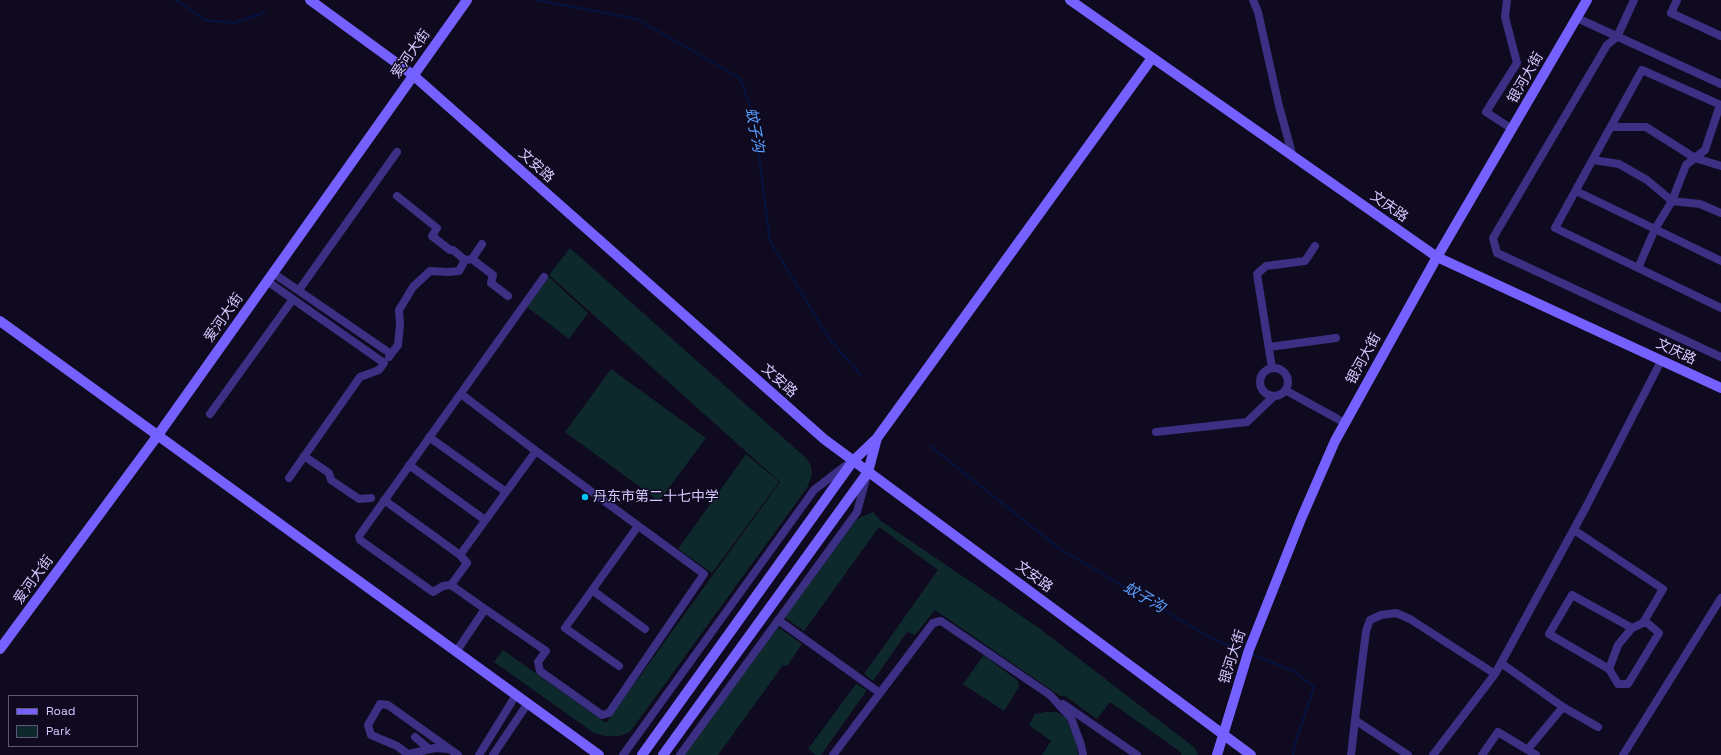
<!DOCTYPE html>
<html>
<head>
<meta charset="utf-8">
<style>
  body { margin:0 }
  #map { position:relative; width:1721px; height:755px; overflow:hidden; background:#100a20; font-family:"Space Grotesk",sans-serif }
  canvas { display:block }
  .legend { position:absolute; left:8px; top:695px; width:130px; height:52px; box-sizing:border-box; background:#100a20; border:1px solid #5f5779; margin:0; padding:5px 7px; list-style:none; font-size:12px; color:#d5caff }
  .legend li { display:flex; align-items:center; gap:8px; height:20px }
  .legend b { width:20px; border:1px solid #5f5779 }
</style>
</head>
<body>
<div id="map">
<canvas width="1721" height="755"></canvas>
<ul class="legend">
<li><b style="height:5px;background:#7561ff"></b>Road</li>
<li><b style="height:11px;background:#0d292b"></b>Park</li>
</ul>
</div>
<script>
const c = document.querySelector('canvas').getContext('2d');
c.lineJoin = 'round';
function fill(path, color) {
  c.fillStyle = color;
  c.fill(path, 'evenodd');
}
function toPath(rows) {
  const path = new Path2D();
  for (const r of rows) {
    if (r.length === 3) {
      path.moveTo(r[0] + r[2], r[1]);
      path.arc(r[0], r[1], r[2], 0, 2 * Math.PI);
      continue;
    }
    path.moveTo(r[0], r[1]);
    for (let i = 2; i < r.length; i += 2) path.lineTo(r[i], r[i + 1]);
  }
  return path;
}
function trace(path, color, width, dash) {
  c.strokeStyle = color;
  c.lineWidth = width;
  c.lineCap = dash ? 'butt' : 'round';
  c.setLineDash(dash || []);
  c.stroke(path);
}
function label(font, color, halo, rows, align = 'center') {
  c.font = font + ' "Space Grotesk","Noto Sans SC",sans-serif';
  c.lineWidth = 3;
  c.setLineDash([]);
  c.textBaseline = 'middle';
  c.strokeStyle = halo;
  c.fillStyle = color;
  for (const [text, x, y, turn = 0] of rows) {
    c.save();
    c.translate(x, y);
    c.rotate((+turn || 0) * Math.PI / 180);
    c.textAlign = isNaN(turn) ? turn : align;
    if (halo) c.strokeText(text, 0, 0);
    c.fillText(text, 0, 0);
    c.restore();
  }
}
fill(toPath([
  [570,248,806,458,811,466,812,475,807,488,630,732,619,736,606,736,594,733,494,662,503,650,606,723,780,482,549,275],
  [549,277,588,313,569,339,527,307],
  [611,369,706,438,659,501,565,432],
  [746,454,779,482,712,573,678,549],
  [873,512,881,521,1039,628,1195,748,1198,755,1181,755,1182,753,1110,702,1097,719,1065,696,1060,696,935,610,915,635,907,632,873,681,864,674,938,570,879,527,804,631,784,617,857,519],
  [778,627,802,644,787,666,783,665,718,755,683,755],
  [984,655,1018,681,1019,687,1004,711,963,684],
  [856,684,867,690,821,755,816,755,808,749],
  [1046,712,1057,712,1066,718,1076,741,1078,755,1042,755,1051,741,1029,725,1035,714]
]), '#0d292b');
trace(toPath([
  [176,0,205,20,234,23,265,12],
  [537,0,637,19,740,78,754,117,770,241,830,340,861,375],
  [930,446,1060,549,1213,639,1246,652],
  [1252,654,1295,672,1314,687,1294,747,1293,755]
]), '#041340', 2);
trace(toPath([
  [1253,0,1258,12,1279,106,1293,157],
  [1507,0,1505,17,1517,63,1486,112,1512,129],
  [1634,0,1617,37,1607,45,1493,238,1497,253,1721,357],
  [1677,0,1671,13,1721,36],
  [1577,18,1721,84],
  [1721,105,1642,70,1555,228,1721,308],
  [1611,127,1646,127,1695,158,1721,166],
  [1593,160,1619,164,1647,180,1672,201,1700,204,1721,213],
  [1576,191,1655,229,1672,201,1686,165,1705,150,1720,105],
  [397,196,437,228,432,236,450,250,453,250,465,260],
  [472,259,493,275,491,283,508,296],
  [1638,268,1655,229,1721,261],
  [273,273,391,354,389,357],
  [267,281,384,363,379,370,360,377,289,478],
  [299,290,397,152],
  [1269,347,1336,338],
  [391,354,398,345,400,325,399,310,413,287,430,271,448,272,459,271,465,260,472,259,482,244],
  [1272,368,1257,274,1266,266,1305,261,1315,246],
  [1274,382,14],
  [1285,390,1345,423],
  [461,394,536,451],
  [210,414,293,299],
  [1156,432,1247,422,1274,396],
  [429,437,506,492],
  [304,456,329,473,331,480,359,499,371,498],
  [409,465,485,520],
  [384,500,460,555],
  [1574,530,1663,589,1643,623,1632,628,1572,595,1549,634,1609,669,1618,645,1632,628],
  [451,585,485,609],
  [592,590,645,629],
  [778,620,880,693],
  [456,652,485,609,546,651,538,662,540,671,602,715,609,713,704,574,536,451,460,555,467,563,451,585,443,586,433,592,360,540,359,536,544,277],
  [1501,663,1563,707,1528,749],
  [619,666,565,628,638,526],
  [1609,669,1618,684,1628,684,1659,633,1645,621],
  [1063,704,1137,755],
  [1563,707,1598,727],
  [1355,720,1366,631,1370,620,1381,615,1396,613,1410,619,1495,674],
  [415,737,429,749],
  [409,754,435,748,449,749],
  [409,755,397,746,371,735,368,725,380,704,388,705,458,755],
  [479,755,516,695],
  [493,755,528,703],
  [623,755,814,490,849,463],
  [680,755,857,512,867,475],
  [833,755,933,623,941,621,1050,695,1071,718,1081,745,1083,755],
  [1351,755,1355,720,1408,755],
  [1433,755,1495,674,1586,507,1661,361],
  [1482,755,1498,732,1536,755],
  [1623,755,1721,598]
]), '#3c3084', 8);
trace(toPath([
  [310,0,413,75,824,439,1251,755],
  [1070,0,1437,257,1721,388],
  [0,321,599,755],
  [877,438,1152,58],
  [0,649,158,435,467,0],
  [642,755,853,461,877,438,868,472,663,755],
  [1217,755,1249,650,1301,519,1335,441,1437,257,1587,0]
]), '#7561ff', 10);
for (const [x, y, r, color] of [
  [585,497,4,"#00c2f5"]
]) {
  const dot = new Path2D();
  dot.arc(x, y, r, 0, 2 * Math.PI);
  c.fillStyle = color;
  c.fill(dot);
  trace(dot, '#100a20', 1.5);
}
label('14px', '#d5caff', '#100a20', [
  ["爱河大街",411,54,-55],
  ["银河大街",1526,78,-60],
  ["文安路",536,166,42],
  ["文庆路",1389,207,35],
  ["爱河大街",224,318,-55],
  ["文庆路",1676,352,25],
  ["银河大街",1364,359,-61],
  ["文安路",779,381,42],
  ["文安路",1034,577,37],
  ["爱河大街",34,580,-54],
  ["银河大街",1233,657,-72]
]);
label('14px', '#d5caff', '#100a20', [
  ["丹东市第二十七中学",593,497]
], 'left');
label('italic 15px', '#58a0ff', '#100a20', [
  ["蚊子沟",754,130,79],
  ["蚊子沟",1144,598,30]
]);
</script>
</body>
</html>
